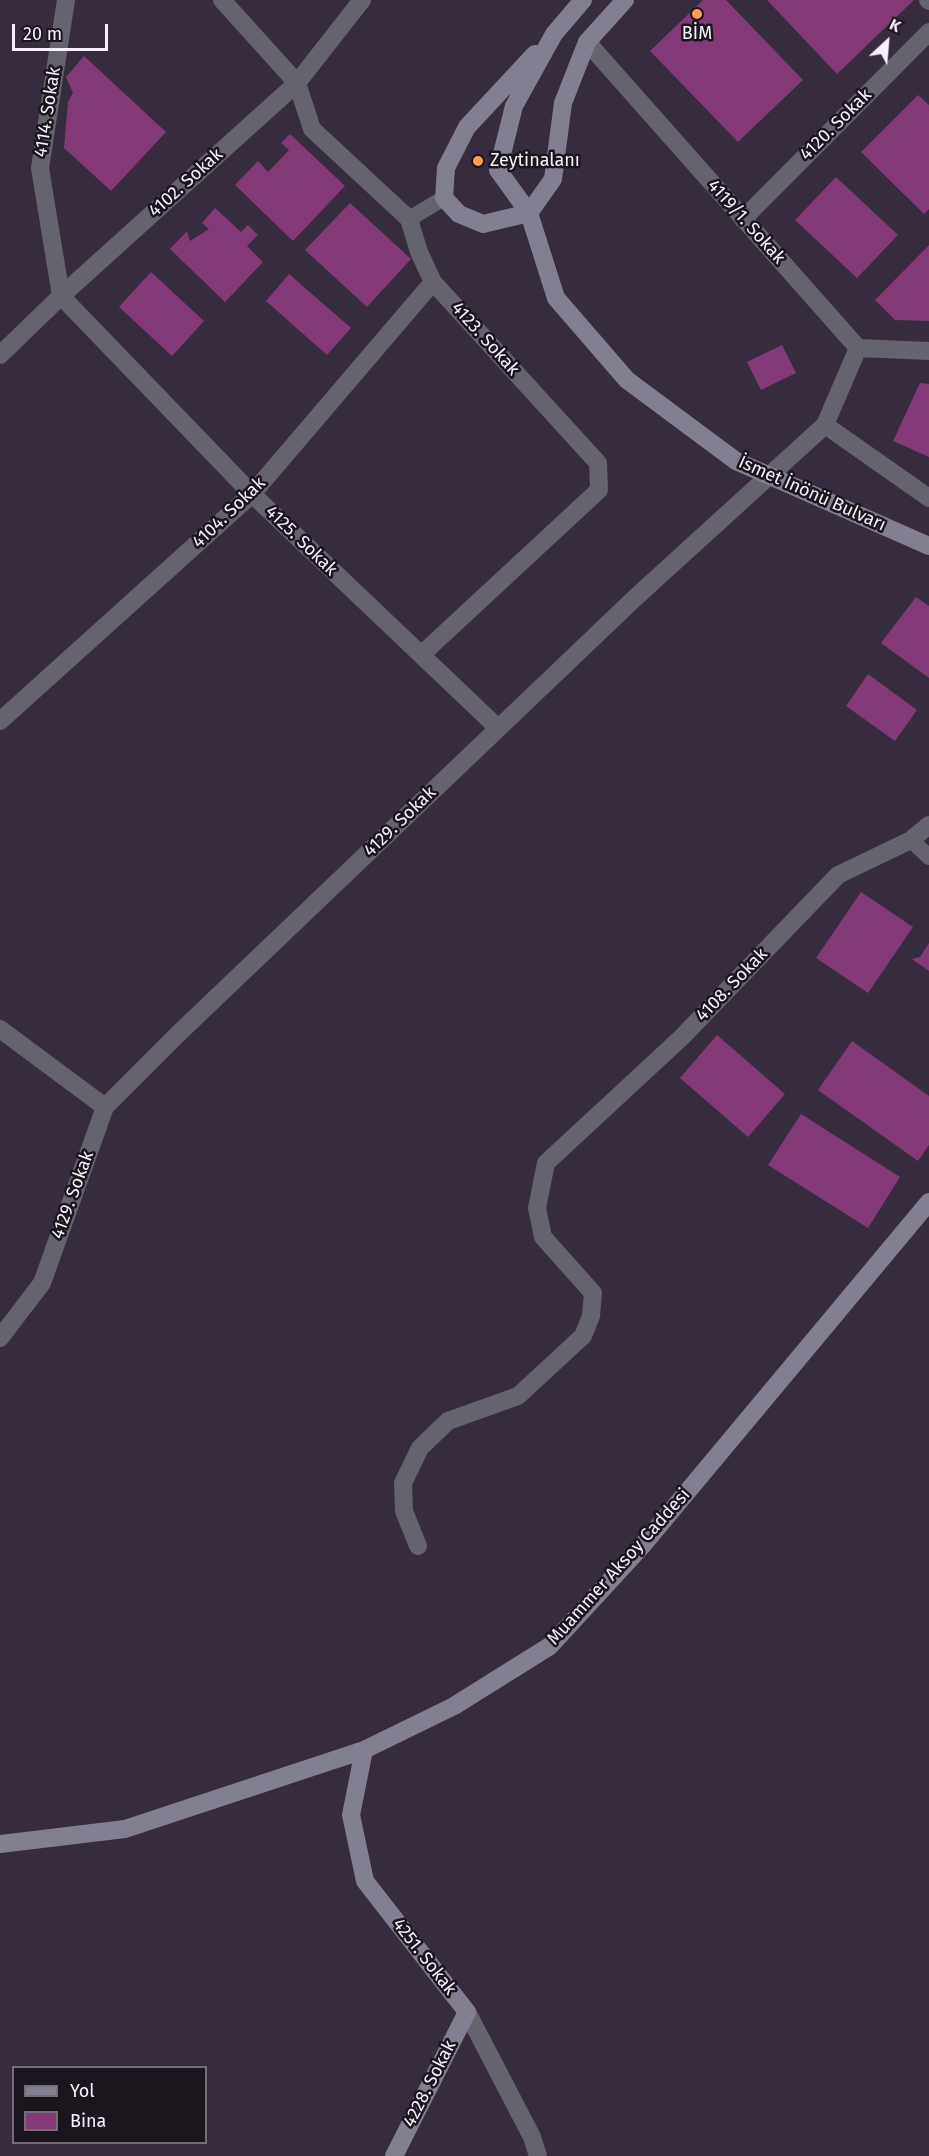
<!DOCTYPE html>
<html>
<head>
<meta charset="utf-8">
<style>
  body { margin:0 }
  #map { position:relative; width:929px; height:2156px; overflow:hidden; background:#372b3e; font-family:"Fira Sans",sans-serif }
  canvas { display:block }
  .legend { position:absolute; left:12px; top:2066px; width:195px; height:78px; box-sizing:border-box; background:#1b161e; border:2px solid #736d77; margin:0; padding:8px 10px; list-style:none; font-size:18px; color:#f8f0fd }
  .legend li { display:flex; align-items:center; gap:12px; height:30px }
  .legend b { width:30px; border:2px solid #736d77 }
  .north { position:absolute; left:857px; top:12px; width:60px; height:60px; -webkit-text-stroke:4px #1b161e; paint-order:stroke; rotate:26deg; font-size:16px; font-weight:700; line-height:24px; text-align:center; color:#f8f0fd }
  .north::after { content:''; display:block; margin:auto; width:21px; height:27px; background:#f8f0fd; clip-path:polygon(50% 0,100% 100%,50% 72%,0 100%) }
  .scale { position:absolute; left:12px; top:24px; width:96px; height:27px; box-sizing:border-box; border:3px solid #f8f0fd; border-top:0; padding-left:8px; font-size:18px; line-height:21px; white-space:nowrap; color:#f8f0fd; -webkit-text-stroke:4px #1b161e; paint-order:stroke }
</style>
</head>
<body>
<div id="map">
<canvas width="929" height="2156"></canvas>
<ul class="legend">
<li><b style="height:8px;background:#827f90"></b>Yol</li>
<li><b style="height:16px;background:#843a76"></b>Bina</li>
</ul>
<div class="north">K</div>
<div class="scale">20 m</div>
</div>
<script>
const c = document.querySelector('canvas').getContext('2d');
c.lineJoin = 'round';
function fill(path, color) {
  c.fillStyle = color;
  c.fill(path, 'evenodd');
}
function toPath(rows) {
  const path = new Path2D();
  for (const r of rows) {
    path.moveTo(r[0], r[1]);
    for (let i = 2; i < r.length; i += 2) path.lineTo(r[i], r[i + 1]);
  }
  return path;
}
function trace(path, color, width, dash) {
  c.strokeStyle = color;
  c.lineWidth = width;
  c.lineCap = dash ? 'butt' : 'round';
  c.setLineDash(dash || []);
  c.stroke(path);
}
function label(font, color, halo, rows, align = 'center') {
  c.font = font + ' "Fira Sans",sans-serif';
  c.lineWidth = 5;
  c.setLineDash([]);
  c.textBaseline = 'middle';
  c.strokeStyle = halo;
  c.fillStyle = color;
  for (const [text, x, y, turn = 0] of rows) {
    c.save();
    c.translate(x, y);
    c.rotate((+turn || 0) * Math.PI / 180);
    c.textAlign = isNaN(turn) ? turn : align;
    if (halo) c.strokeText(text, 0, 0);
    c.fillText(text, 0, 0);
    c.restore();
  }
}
fill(toPath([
  [703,0,726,0,803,80,738,142,650,51],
  [767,0,914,0,837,74],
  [84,56,166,132,111,191,64,148,68,102,73,93,66,77],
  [918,95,929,105,929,209,924,214,861,152],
  [290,134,345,186,293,241,235,185,258,161,268,172,289,150,281,143],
  [836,177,898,235,857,278,795,220],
  [350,203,411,259,367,307,305,250],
  [215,208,241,232,248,225,258,235,247,246,263,262,225,302,170,249,187,231,190,241,209,229,202,223],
  [929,245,929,321,895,320,875,300],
  [151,272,204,321,172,356,119,307],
  [289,274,351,328,327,355,266,301],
  [782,345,796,373,761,390,747,362],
  [920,383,929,384,929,457,893,441],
  [916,597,929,606,929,678,881,643],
  [868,674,917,710,895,741,846,706],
  [861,892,913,927,868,993,816,958],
  [929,943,929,971,912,959,920,957],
  [717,1035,785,1094,748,1137,680,1078],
  [852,1041,929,1096,929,1145,918,1161,818,1090],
  [801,1114,900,1177,868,1228,768,1165]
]), '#843a76');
trace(toPath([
  [409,219,444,198],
  [911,840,929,857]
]), '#65636d', 16);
trace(toPath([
  [222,0,297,83,312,129,409,219,419,252,433,282,598,463,599,490,421,655],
  [928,0,929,1],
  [587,42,858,348,929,351],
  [743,219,929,32],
  [61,296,252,494,498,728],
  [61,296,40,168,66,0],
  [0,355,61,296,297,83,362,0],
  [825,425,929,498],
  [0,721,252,494,433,282],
  [0,1029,105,1107],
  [0,1338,42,1283,105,1107,178,1034,636,597,825,425,858,348],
  [418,1546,404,1511,403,1483,420,1448,448,1421,518,1396,583,1336,591,1316,593,1293,543,1237,537,1208,546,1163,682,1037,838,875,911,840,929,825],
  [467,2012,532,2137,538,2156]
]), '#65636d', 18);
trace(toPath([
  [583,0,554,34,514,106,498,170,529,213,556,298,627,380,736,461,929,546],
  [529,213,483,224,459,214,444,198,446,168,467,127,535,54],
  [529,213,553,179,563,103,587,42,625,0],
  [364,1750,351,1815,365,1881,467,2012,394,2156],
  [0,1844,125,1829,364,1750,454,1706,550,1646,642,1546,929,1202]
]), '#827f90', 18);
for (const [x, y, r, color] of [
  [697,14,6,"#fc9d52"],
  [478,161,6,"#fc9d52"]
]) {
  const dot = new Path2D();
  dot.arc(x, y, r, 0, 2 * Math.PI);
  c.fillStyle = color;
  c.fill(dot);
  trace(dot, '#1b161e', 2);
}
label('18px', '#f8f0fd', '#1b161e', [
  ["BİM",697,34],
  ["Zeytinalanı",490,161,"left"]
]);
label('18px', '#f8f0fd', '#1b161e', [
  ["4114. Sokak",48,112,-81],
  ["4120. Sokak",836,125,-45],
  ["4102. Sokak",186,183,-42],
  ["4119/1. Sokak",746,222,48],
  ["4123. Sokak",485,339,48],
  ["İsmet İnönü Bulvarı",812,494,24],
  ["4104. Sokak",229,513,-44],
  ["4125. Sokak",301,541,44],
  ["4129. Sokak",400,822,-44],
  ["4108. Sokak",732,985,-46],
  ["4129. Sokak",73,1195,-70],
  ["Muammer Aksoy Caddesi",619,1567,-48],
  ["4251. Sokak",424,1957,52],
  ["4228. Sokak",430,2084,-63]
]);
</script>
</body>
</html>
